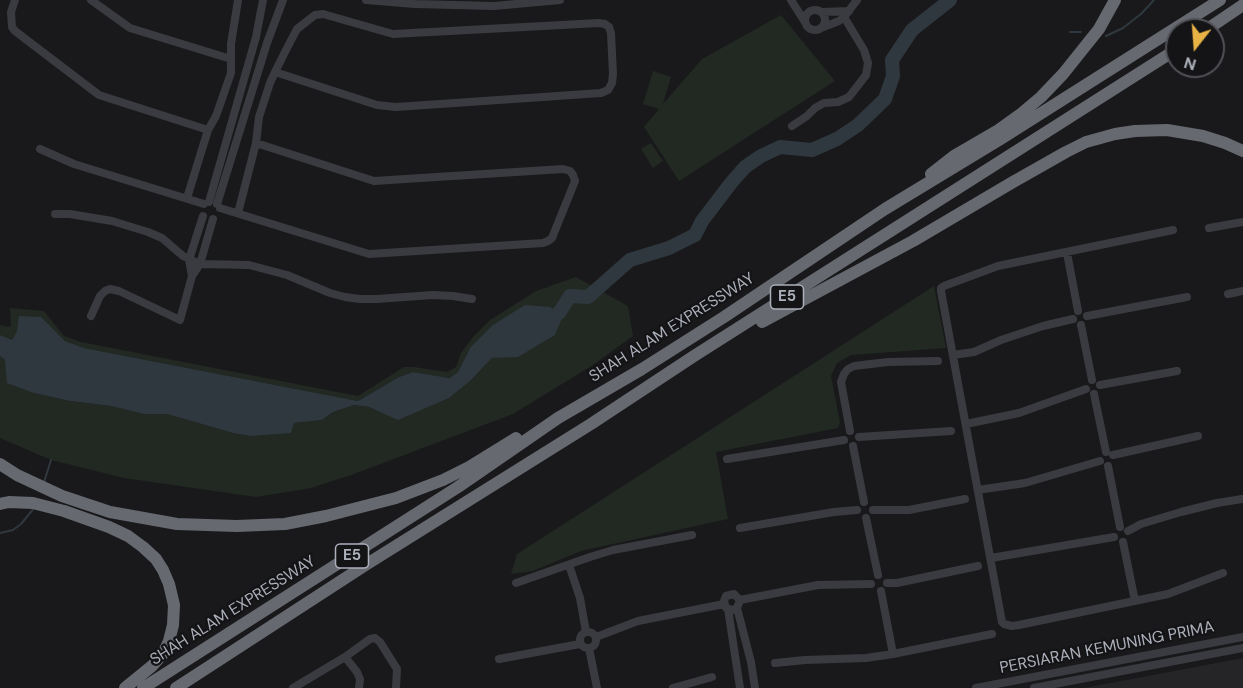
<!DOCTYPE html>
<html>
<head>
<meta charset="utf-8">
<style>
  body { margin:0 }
  #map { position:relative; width:1243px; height:688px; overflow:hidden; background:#19191b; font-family:"DM Sans",sans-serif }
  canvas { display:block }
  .north { position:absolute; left:1165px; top:18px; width:60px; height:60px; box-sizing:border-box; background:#141416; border:2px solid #515258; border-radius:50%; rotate:197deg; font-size:16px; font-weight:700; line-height:24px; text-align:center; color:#acb0ba }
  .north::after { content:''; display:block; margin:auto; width:21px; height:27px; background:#e8b244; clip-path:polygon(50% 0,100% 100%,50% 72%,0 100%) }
</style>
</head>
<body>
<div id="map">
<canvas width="1243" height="688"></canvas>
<div class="north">N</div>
</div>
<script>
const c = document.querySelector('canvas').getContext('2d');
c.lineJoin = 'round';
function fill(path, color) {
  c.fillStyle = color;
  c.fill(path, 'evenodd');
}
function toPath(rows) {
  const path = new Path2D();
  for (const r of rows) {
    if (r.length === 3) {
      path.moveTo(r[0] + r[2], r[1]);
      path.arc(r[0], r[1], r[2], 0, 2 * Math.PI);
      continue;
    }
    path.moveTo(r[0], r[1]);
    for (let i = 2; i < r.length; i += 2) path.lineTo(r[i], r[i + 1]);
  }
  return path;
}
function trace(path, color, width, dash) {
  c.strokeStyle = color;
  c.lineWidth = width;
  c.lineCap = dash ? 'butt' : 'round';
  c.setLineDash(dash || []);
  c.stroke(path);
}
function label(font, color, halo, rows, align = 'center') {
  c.font = font + ' "DM Sans",sans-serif';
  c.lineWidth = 4.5;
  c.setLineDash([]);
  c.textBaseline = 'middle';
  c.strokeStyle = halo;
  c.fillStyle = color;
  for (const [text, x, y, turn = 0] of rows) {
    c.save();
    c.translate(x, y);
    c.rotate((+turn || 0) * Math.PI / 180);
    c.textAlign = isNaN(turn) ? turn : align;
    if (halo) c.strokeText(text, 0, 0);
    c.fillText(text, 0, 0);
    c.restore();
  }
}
fill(toPath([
  [1243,658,1243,688,1084,688]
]), '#252528');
fill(toPath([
  [781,15,835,81,679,181,644,127,659,109,643,104,653,71,671,77,663,104,702,59],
  [651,143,663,161,653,168,641,149],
  [576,277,628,306,633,336,593,365,513,414,354,474,311,488,256,497,124,478,51,460,0,438,0,356,5,360,34,393,70,401,111,406,144,414,167,414,233,433,250,436,294,423,322,420,333,412,354,405,369,407,398,419,449,398,470,381,492,358,518,356,555,335,563,316,470,348,458,372,448,378,413,372,399,377,358,401,84,348,65,341,40,317,17,331,12,341,0,335,0,325,8,327,11,326,10,308,44,311,64,336,81,342,358,396,404,367,414,367,447,372,456,367,461,353,473,337,490,320,536,291],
  [934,286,946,348,851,355,837,363,831,376,840,422,838,428,716,452,728,519,581,551,533,571,511,574,517,554]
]), '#212922');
fill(toPath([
  [525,305,550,307,563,316,555,335,518,357,492,358,470,381,449,398,398,420,369,407,354,405,333,412,322,420,294,423,291,433,250,436,233,433,167,414,144,414,111,406,70,401,34,393,7,383,5,360,0,356,0,335,12,340,17,331,19,316,41,317,65,341,84,348,358,401,399,377,413,372,449,378,458,372,470,348,493,325]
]), '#30383f');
trace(toPath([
  [1070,32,1081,32],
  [1106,36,1123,28,1141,14,1154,0],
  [44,482,51,460],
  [0,533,13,530,21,524,35,507]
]), '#30383f', 2);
trace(toPath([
  [543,322,559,313,570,296,588,297,630,260,669,248,695,235,702,221,731,183,745,167,761,156,780,147,812,150,837,139,858,125,885,99,893,76,892,60,912,30,950,0]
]), '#30383f', 14);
trace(toPath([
  [15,0,11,12,12,27,15,31,99,95,208,130],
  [91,0,130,28,231,59],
  [366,0,415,4,494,6,560,0],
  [791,0,805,22],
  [815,20,10],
  [822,12,849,11],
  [821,28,839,21,844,17,857,0],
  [792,126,807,116,815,108,824,103,838,102,849,97,866,75,868,63,864,50,844,17],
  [40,149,74,164,204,204],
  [187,198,208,130,216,116,231,73,231,44,238,0],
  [209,202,256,37,263,0],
  [217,204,267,43,283,0],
  [220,208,369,254,543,243,548,241,552,238,575,181,573,175,570,171,563,169,374,181,256,143],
  [238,213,256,143,259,117,270,83,275,72,286,50,297,29,315,15,323,14,393,34,599,23,605,24,609,27,611,33,613,74,612,83,608,90,601,93,396,107,377,105,275,72],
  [55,214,70,214,112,221,148,232,162,238,183,256,200,264,249,265,287,275,330,293,345,297,360,299,377,299,433,295,453,296,472,299],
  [1209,228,1243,222],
  [1173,230,998,266,944,286,941,288,941,291,1002,622,1004,624,1012,626,1019,625,1168,594,1223,573],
  [1067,253,1078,311],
  [192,276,189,260,203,216],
  [1228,294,1243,291],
  [91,316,100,296,105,291,110,289,119,291,180,320,192,276,200,264,213,219],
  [1087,316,1187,297],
  [1081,325,1092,380],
  [953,355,974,352,1001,340,1043,326,1073,319],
  [1100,385,1177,371],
  [1094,394,1106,452],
  [966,424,1019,413,1086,389],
  [850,431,841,382,844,374,848,369,854,366,888,362,938,361],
  [859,437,951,431],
  [853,446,864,502],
  [1113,455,1198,436],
  [727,459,844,440],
  [1108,466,1120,527],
  [978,490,1025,483,1100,461],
  [873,510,909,510,965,499],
  [866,518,878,575],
  [740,528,834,512,857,510],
  [1128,531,1141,524,1181,512,1217,503,1242,499],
  [1123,542,1135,601],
  [991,558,1114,537],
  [569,565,580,598,586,632],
  [516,583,590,557,613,550,692,535],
  [887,583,897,583,978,566],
  [881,591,893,654],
  [740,600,818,585,871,584],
  [737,608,733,610,726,608,724,601,726,596,734,594,740,600,737,608,751,662,755,688],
  [728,609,740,688],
  [588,640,8],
  [596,637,638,621,724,604],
  [589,648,597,688],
  [345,657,357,672,360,679,359,688],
  [499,659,580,644],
  [775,663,805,660,866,658,893,654,992,634],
  [293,688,345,657,370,639,375,638,380,642,397,669,396,688],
  [673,688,712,677],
  [976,688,1243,637],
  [1034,688,1243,648]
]), '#3a3b40', 8);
trace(toPath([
  [1206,30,1243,5],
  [931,174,954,156,997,131,1022,113,1041,97,1063,74,1099,29,1115,0],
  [762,322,913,241,1013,182,1066,152,1086,142,1115,134,1135,131,1167,130,1203,136,1225,143,1243,151],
  [0,464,17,475,62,496,110,512,177,524,237,526,285,524,326,516,396,498,443,480,469,467,516,438],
  [0,504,9,502,33,503,64,511,109,527,128,536,143,547,156,559,163,570,169,584,174,605,173,625,169,641,163,654,152,666,125,688],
  [143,688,458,487,558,418,642,369,724,317,885,209,1002,138,1220,0],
  [176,688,367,564,591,424,694,356,1177,49]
]), '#676971', 12);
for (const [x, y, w] of [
  [787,297,33],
  [352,556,33]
]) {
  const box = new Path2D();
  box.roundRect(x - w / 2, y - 12, w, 24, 4.5);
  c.fillStyle = '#141416';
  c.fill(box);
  trace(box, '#acb0ba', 1.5);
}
label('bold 15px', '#acb0ba', null, [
  ["E5",787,297],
  ["E5",352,556]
]);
label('16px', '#acb0ba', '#141416', [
  ["SHAH ALAM EXPRESSWAY",672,328,-32],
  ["SHAH ALAM EXPRESSWAY",233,611,-32],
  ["PERSIARAN KEMUNING PRIMA",1107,648,-11]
]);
</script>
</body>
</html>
